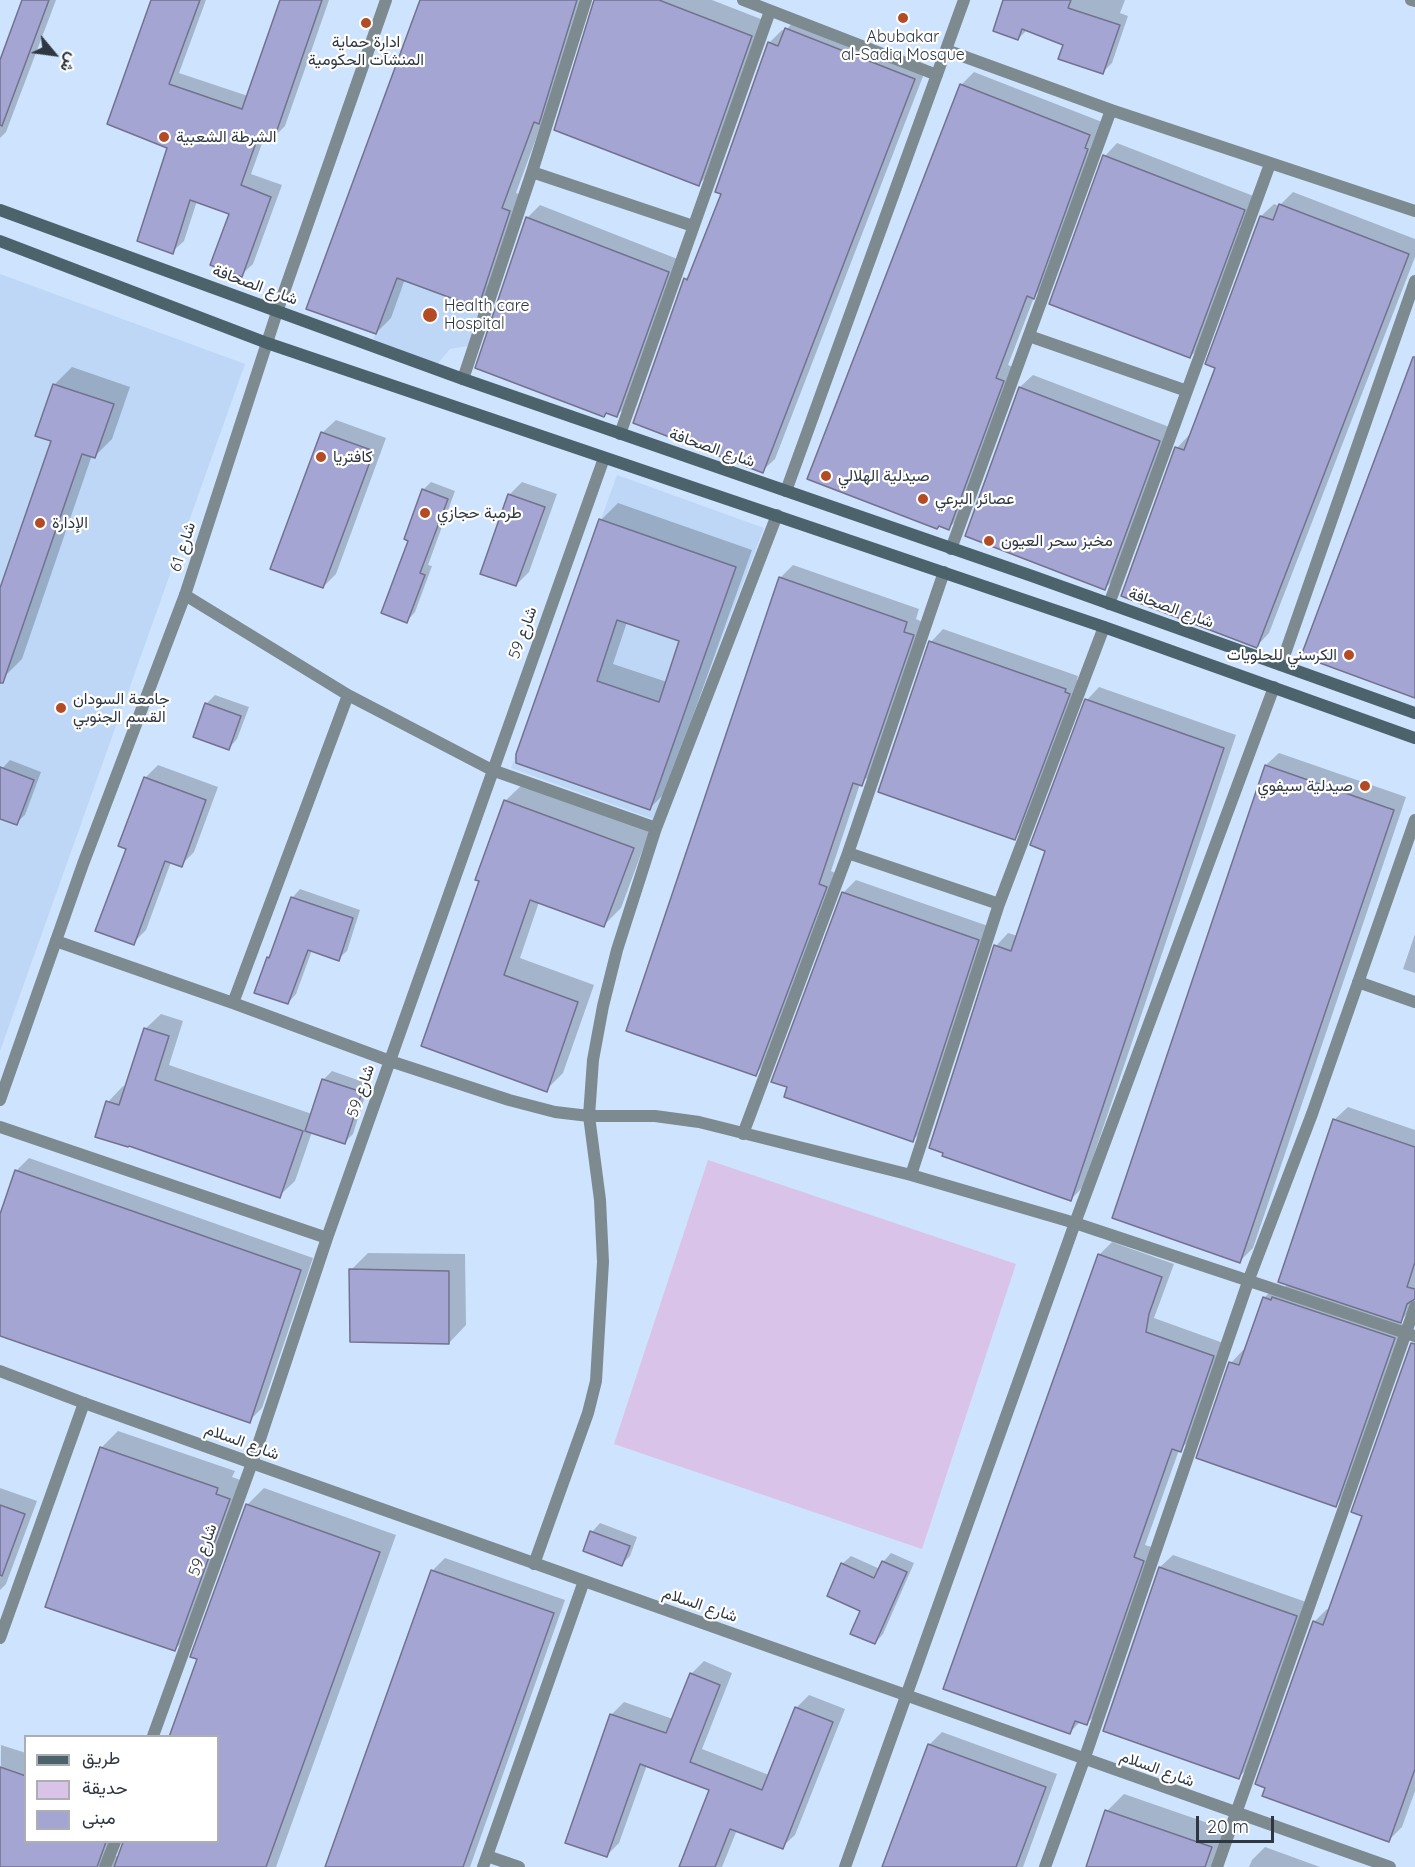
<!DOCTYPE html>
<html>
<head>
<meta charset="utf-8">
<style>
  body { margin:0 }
  #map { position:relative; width:1415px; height:1867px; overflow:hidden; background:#cee3fe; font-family:Quicksand,Vazirmatn,sans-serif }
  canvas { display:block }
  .legend { position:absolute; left:24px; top:1735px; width:195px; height:108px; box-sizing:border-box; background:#fff; border:2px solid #abafb3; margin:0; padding:8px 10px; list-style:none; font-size:18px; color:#2e3741 }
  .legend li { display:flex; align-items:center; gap:12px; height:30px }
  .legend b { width:30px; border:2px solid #abafb3 }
  .north { position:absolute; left:24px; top:24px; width:60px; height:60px; -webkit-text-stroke:4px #fff; paint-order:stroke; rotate:119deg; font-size:16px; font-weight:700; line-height:24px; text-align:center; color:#2e3741 }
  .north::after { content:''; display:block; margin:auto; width:21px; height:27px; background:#2e3741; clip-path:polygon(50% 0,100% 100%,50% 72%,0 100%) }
  .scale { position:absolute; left:1196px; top:1816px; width:78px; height:27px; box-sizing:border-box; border:3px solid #2e3741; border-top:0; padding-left:8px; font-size:18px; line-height:21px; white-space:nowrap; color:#2e3741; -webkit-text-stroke:4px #fff; paint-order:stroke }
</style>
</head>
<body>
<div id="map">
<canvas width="1415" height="1867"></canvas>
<ul class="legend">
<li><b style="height:8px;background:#4d636c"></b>طريق</li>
<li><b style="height:16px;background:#dac3e8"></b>حديقة</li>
<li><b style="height:16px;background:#a5a5d4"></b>مبنى</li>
</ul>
<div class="north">ش</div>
<div class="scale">20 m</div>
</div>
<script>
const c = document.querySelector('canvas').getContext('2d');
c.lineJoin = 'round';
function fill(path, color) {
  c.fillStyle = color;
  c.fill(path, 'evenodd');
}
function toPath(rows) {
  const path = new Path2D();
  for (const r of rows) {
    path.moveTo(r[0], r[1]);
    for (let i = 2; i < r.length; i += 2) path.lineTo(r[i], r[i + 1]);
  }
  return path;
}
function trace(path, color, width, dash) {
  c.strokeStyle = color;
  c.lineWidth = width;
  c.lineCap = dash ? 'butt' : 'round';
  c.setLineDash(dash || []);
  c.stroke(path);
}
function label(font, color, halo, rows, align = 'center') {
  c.font = font + ' Quicksand,Vazirmatn,sans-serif';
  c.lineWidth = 4.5;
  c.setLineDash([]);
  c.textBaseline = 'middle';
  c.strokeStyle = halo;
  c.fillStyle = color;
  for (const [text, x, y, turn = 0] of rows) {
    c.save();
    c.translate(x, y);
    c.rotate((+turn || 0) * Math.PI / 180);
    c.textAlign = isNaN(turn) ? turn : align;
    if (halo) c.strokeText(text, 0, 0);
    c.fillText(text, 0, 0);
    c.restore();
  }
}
fill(toPath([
  [405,258,488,286,468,346,450,349,434,368,371,345],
  [0,274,245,364,0,1051],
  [617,475,764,528,653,819,511,768]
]), '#bed7f7');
fill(toPath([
  [708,1160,1016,1264,922,1549,614,1444]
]), '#dac3e8');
fill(toPath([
  [24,0,56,0,6,132,0,138,0,64],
  [153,0,206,0,179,73,248,96,282,0,329,0,285,126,273,138,265,135,251,174,282,185,253,264,241,275,231,213,197,201,184,241,172,252,169,147],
  [422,0,587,0,516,193,524,196,493,291,478,306,405,279,391,318,376,333],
  [595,0,712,0,766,21,714,169,699,184],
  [1005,0,1125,0,1120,13,1128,16,1112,63,1102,73,1065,44,1027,30,1018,39],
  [799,16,927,66,775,459,762,471,685,279,692,273,722,193,769,43,782,30,785,31],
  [974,72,1102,122,1046,284,1035,295,1008,365,1015,368,962,515,949,528,961,85],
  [1117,143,1256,197,1203,344,1190,357,1105,156],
  [1293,192,1415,239,1415,257,1269,633,1257,646,1177,448,1189,435,1191,436,1217,367,1261,216,1274,204,1279,206],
  [540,205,680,260,630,403,617,415,608,412,604,416,527,218],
  [72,367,130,387,112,439,95,456,92,455,22,659,5,676,0,675,0,593,52,440,37,435,55,384],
  [1033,375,1172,428,1118,576,1105,588,1020,387],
  [336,420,386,438,336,574,323,587,272,568,323,432],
  [431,482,455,491,428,565,432,566,415,612,407,621,410,540,423,490],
  [522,482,557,494,529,572,516,585,509,495],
  [618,503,752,550,666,792,649,809,517,762,601,520],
  [627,622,681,640,667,682,613,664],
  [793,565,919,609,916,619,925,623,874,772,860,784,831,871,838,874,768,1062,755,1074,780,578],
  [943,629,1078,676,1077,680,1082,681,1027,825,1014,838,931,642],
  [1099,687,1236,735,1083,1187,1070,1200,996,946,1008,933,1018,936,1047,850,1087,700],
  [215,695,249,707,237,739,229,748,206,704],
  [1279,753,1406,797,1253,1248,1240,1261,1114,1217,1266,765],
  [10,760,41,772,25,815,16,823,0,817,0,771],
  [158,765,218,787,194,852,181,865,171,862,146,930,133,943,128,848,145,778],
  [523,784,650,830,621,908,604,925,539,902,520,958,594,985,563,1073,546,1090,423,1045,481,880,505,801],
  [856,880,991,927,925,1128,913,1140,843,893],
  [300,889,360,910,347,951,338,959,312,950,296,994,288,1003,256,992,268,958,273,954,292,898],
  [1415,934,1415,973,1403,969],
  [161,1014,183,1021,169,1065,312,1114,323,1080,332,1071,369,1084,353,1134,344,1143,312,1132,295,1181,279,1196,108,1102,123,1086,126,1087,145,1029],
  [1348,1107,1415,1130,1415,1304,1399,1323,1407,1325,1348,1492,1335,1505,1231,1363,1243,1350,1245,1351,1264,1298,1277,1285,1284,1288,1288,1284,1334,1120],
  [29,1158,313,1258,262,1408,249,1421,0,1334,0,1219,16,1171],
  [1112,1242,1174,1264,1154,1318,1226,1344,1193,1438,1179,1450,1145,1545,1155,1548,1100,1711,1087,1723,1081,1721,1070,1732,1099,1255],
  [368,1253,465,1254,466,1325,449,1343,351,1270],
  [1415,1341,1415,1791,1402,1827,1389,1840,1314,1622,1327,1609,1330,1610,1364,1515,1412,1344],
  [118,1431,235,1471,232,1477,246,1482,192,1633,174,1650,101,1448],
  [0,1488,37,1501,6,1584,0,1590],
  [264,1488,396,1535,276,1867,0,1867,1,1745,26,1753,26,1842,116,1842,116,1856,119,1857,125,1842,218,1842,218,1736,199,1658,247,1505],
  [600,1523,637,1537,630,1556,622,1564,585,1550,592,1532],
  [891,1553,914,1563,883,1634,875,1643,842,1564,851,1556,880,1569,883,1562],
  [1173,1555,1309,1603,1252,1764,1239,1777,1105,1730,1160,1567],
  [445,1558,565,1600,470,1867,326,1867,432,1571],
  [704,1661,732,1673,702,1749,769,1775,796,1708,809,1695,845,1709,795,1835,782,1847,737,1830,722,1867,680,1867,711,1789,647,1765,619,1843,606,1856,611,1715,624,1702,673,1719,691,1674],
  [942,1732,1057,1774,1023,1867,884,1867,929,1745],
  [1124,1794,1228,1830,1215,1867,1087,1867,1107,1811],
  [1265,1847,1320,1867,1249,1867,1252,1860]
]), '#0003');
const building = toPath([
  [22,0,49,0,2,126,0,125,0,60,22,0],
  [151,0,200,0,169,84,242,109,280,0,322,0,274,139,259,134,241,185,271,197,242,277,210,265,229,214,190,200,173,254,137,241,167,148,107,124,151,0],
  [420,0,577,0,539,124,534,122,502,208,510,211,478,308,397,278,376,334,306,309,420,0],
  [594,0,659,0,752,36,699,186,554,130,594,0],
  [1003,0,1071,0,1068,8,1120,25,1103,74,1058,59,1063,45,1022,29,1018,40,993,31,1003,0],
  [785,28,915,79,763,473,633,423,684,278,687,280,721,194,715,192,768,42,778,46,785,28],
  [960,84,1090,135,1085,148,1088,149,1034,299,1027,296,996,378,1004,381,949,530,939,526,937,529,807,479,960,84],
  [1103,155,1245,210,1190,358,1049,304,1103,155],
  [1279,204,1409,254,1257,648,1121,596,1175,447,1184,450,1215,368,1205,364,1260,216,1273,220,1279,204],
  [526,217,669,272,617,417,606,413,604,417,475,368,526,217],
  [1413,357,1415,357,1415,698,1301,656,1413,357],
  [53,384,114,404,95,458,82,454,3,683,0,683,0,588,51,441,35,436,53,384],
  [1019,387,1160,441,1105,590,965,536,1019,387],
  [321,432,374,451,323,588,270,569,321,432],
  [422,489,448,499,420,573,425,575,407,623,381,613,408,541,404,539,422,489],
  [508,494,545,507,516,586,480,574,508,494],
  [599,519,736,567,650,810,516,763,516,754,599,519],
  [617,620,679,641,659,702,597,681,617,620],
  [779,577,907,622,904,632,914,635,862,786,853,783,819,884,827,887,756,1076,626,1031,779,577],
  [929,641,1066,689,1065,692,1070,694,1015,840,878,792,929,641],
  [1085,699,1224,748,1071,1201,942,1156,943,1153,929,1148,994,945,1011,951,1045,851,1030,845,1085,699],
  [205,703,241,716,229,750,193,737,205,703],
  [1265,765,1394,810,1240,1263,1112,1218,1265,765],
  [0,767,34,780,17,825,0,819,0,767],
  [144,777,206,800,182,867,165,861,134,945,95,931,126,849,118,846,144,777],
  [504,800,634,848,604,927,530,900,504,975,578,1002,547,1092,421,1046,479,881,475,880,504,800],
  [842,892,979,940,913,1142,784,1097,787,1087,771,1082,842,892],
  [291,897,353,918,339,961,308,950,288,1004,254,993,267,957,269,958,291,897],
  [144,1028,169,1036,155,1080,303,1131,280,1198,129,1146,128,1147,95,1137,106,1101,119,1105,144,1028],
  [322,1079,362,1092,345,1144,305,1131,322,1079],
  [1333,1119,1415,1147,1415,1262,1407,1287,1415,1289,1415,1299,1407,1304,1401,1323,1278,1282,1333,1119],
  [15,1170,301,1270,250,1423,0,1336,0,1214,15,1170],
  [1098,1254,1162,1277,1149,1314,1146,1332,1214,1356,1181,1452,1172,1449,1134,1557,1144,1561,1087,1725,1075,1721,1070,1734,943,1689,1098,1254],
  [349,1269,449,1271,449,1344,350,1342,349,1269],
  [1263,1297,1271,1300,1272,1297,1395,1338,1336,1507,1196,1458,1229,1362,1239,1365,1263,1297],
  [1411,1343,1415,1344,1415,1769,1389,1842,1262,1796,1265,1788,1255,1784,1313,1621,1323,1625,1362,1516,1351,1512,1411,1343],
  [100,1447,218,1488,216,1494,230,1499,175,1651,45,1607,100,1447],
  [246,1504,380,1552,266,1867,114,1867,123,1842,218,1842,218,1737,169,1737,197,1659,190,1657,246,1504],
  [0,1505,25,1514,2,1576,0,1575,0,1505],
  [590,1531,630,1546,622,1566,583,1551,590,1531],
  [882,1561,907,1572,875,1644,850,1634,860,1611,827,1596,841,1563,874,1578,882,1561],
  [1159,1567,1297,1616,1239,1779,1103,1731,1159,1567],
  [431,1570,554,1613,521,1706,463,1867,325,1867,431,1570],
  [690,1673,720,1685,690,1762,762,1790,795,1707,833,1722,783,1849,730,1829,715,1867,679,1867,709,1790,640,1764,607,1857,565,1843,610,1714,666,1733,690,1673],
  [928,1744,1046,1787,1016,1867,882,1867,928,1744],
  [0,1767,26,1776,26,1842,106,1842,97,1867,0,1867,0,1767],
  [1105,1810,1212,1847,1205,1867,1086,1867,1105,1810]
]);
fill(building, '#a5a5d4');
trace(building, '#72728f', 1.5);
trace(toPath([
  [743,0,937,75],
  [1411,0,1415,1],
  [946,50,1111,110,1415,211],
  [532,172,693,226],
  [1029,336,1187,391],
  [463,379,532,172,586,0],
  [620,434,770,11],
  [786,491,964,0],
  [951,549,1111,110],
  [185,595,348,695,492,770,656,828],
  [1109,604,1270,164],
  [1281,665,1415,281],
  [848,853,999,904],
  [56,941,233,1003,390,1061,509,1100,555,1112,589,1116,655,1116,699,1122,911,1175,1075,1223,1415,1336],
  [1358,982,1415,1002],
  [233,1003,348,695],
  [0,1127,327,1238],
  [743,1134,848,853,944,572],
  [911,1175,999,904,1104,627],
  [534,1564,588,1413,596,1381,603,1262,600,1200,589,1116,593,1060,603,1006,617,950,656,828,777,515],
  [0,1638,84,1403],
  [153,1736,252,1463,327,1238,604,458],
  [487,1856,519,1867],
  [105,1867,115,1842],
  [483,1867,584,1581],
  [845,1867,1075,1223,1274,687],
  [1045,1867,1084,1760,1249,1279,1312,1114,1415,820],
  [1217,1867,1415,1307]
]), '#7d8b91', 12);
trace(toPath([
  [0,1100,83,864,185,595,277,312,386,0],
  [0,1371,84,1403,252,1463,1390,1867]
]), '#7d8b91', 12);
trace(toPath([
  [0,210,463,379,1032,576,1415,713],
  [0,241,267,343,1104,627,1415,738]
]), '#4d636c', 12);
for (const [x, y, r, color] of [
  [903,18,6,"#b34c24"],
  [366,23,6,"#b34c24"],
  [164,137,6,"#b34c24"],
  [430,315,8,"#b34c24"],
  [321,457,6,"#b34c24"],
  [826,476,6,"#b34c24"],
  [923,499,6,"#b34c24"],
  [425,513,6,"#b34c24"],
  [40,523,6,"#b34c24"],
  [989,541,6,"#b34c24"],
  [1349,655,6,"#b34c24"],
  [61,708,6,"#b34c24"],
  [1365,786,6,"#b34c24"]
]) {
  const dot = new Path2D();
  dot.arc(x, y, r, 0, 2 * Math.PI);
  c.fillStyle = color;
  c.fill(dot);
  trace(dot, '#fff', 2);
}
label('16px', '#2e3741', '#fff', [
  ["Abubakar",903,37,"center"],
  ["al-Sadiq Mosque",903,55,"center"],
  ["ادارة حماية",366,42,"center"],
  ["المنشآت الحكومية",366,60,"center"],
  ["الشرطة الشعبية",176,137],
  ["Health care",444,306],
  ["Hospital",444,324],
  ["كافتريا",333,457],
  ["صيدلية الهلالي",838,476],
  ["عصائر البرعي",935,499],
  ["طرمبة حجازي",437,513],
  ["الإدارة",52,523],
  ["مخبز سحر العيون",1001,541],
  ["الكرسني للحلويات",1337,655,"right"],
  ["جامعة السودان",73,699],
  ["القسم الجنوبي",73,717],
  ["صيدلية سيفوي",1353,786,"right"]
], 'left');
label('16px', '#2e3741', '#fff', [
  ["شارع الصحافة",255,285,20],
  ["شارع الصحافة",712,448,19],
  ["شارع 61",183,547,-72],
  ["شارع الصحافة",1171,608,20],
  ["شارع 59",523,633,-70],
  ["شارع 59",361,1091,-71],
  ["شارع السلام",242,1442,20],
  ["شارع 59",203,1550,-70],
  ["شارع السلام",700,1605,19],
  ["شارع السلام",1157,1769,20]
]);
</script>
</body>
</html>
